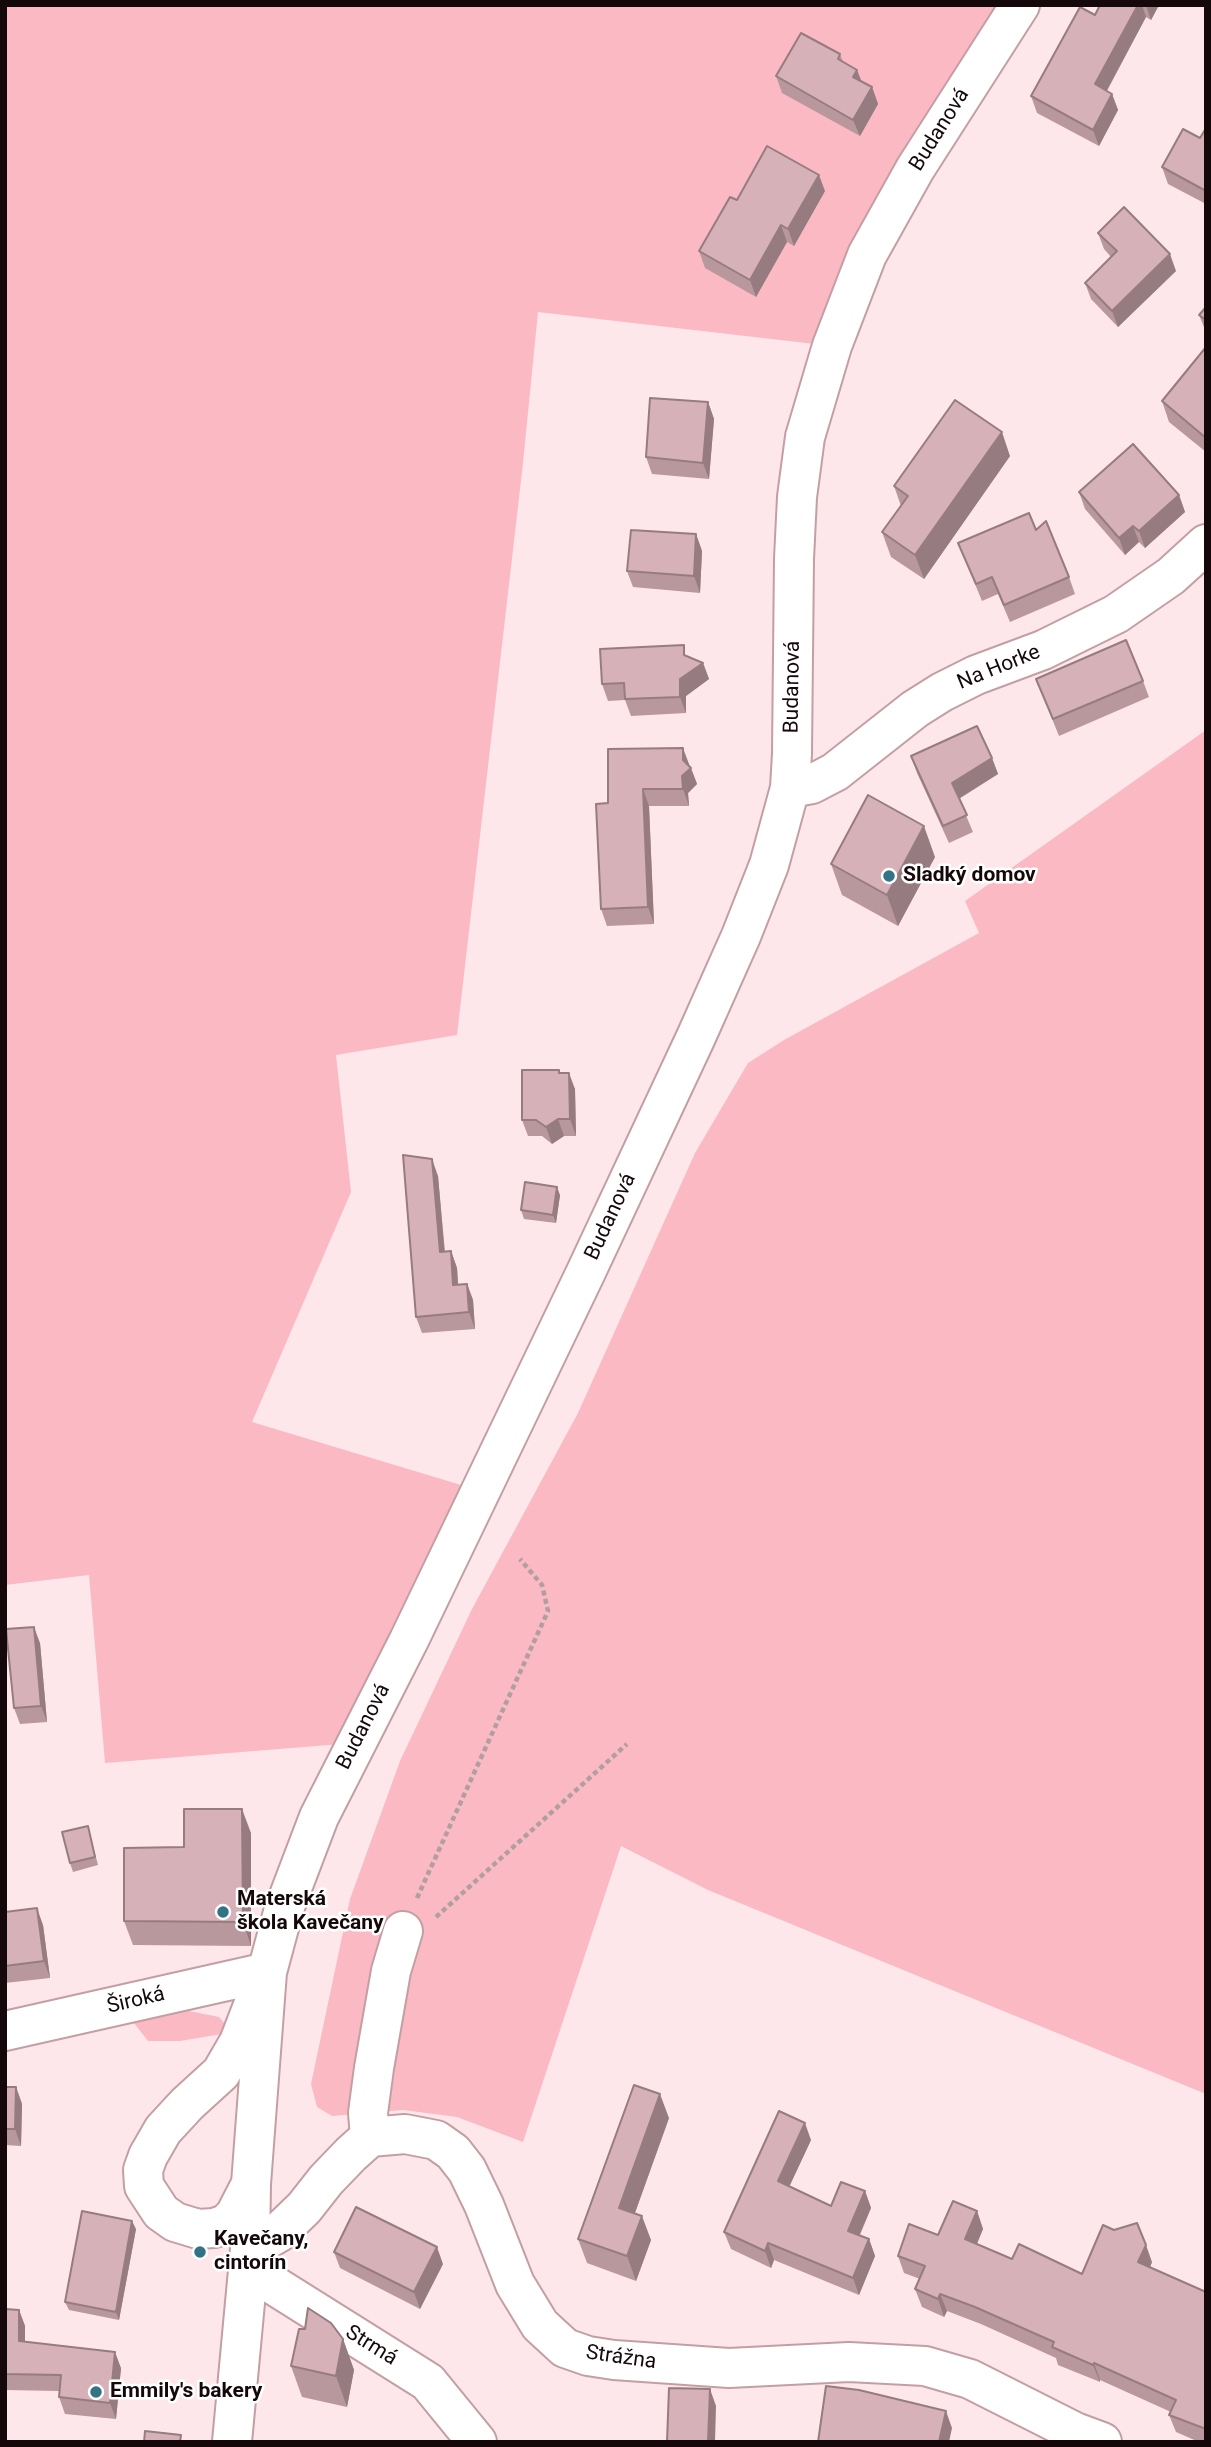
<!DOCTYPE html>
<html>
<head>
<meta charset="utf-8">
<style>
  body { margin:0 }
  #map { position:relative; width:1211px; height:2447px; overflow:hidden; background:#fee7ea; font-family:Roboto,sans-serif }
  canvas { display:block }
  .frame { position:absolute; inset:0; border:7px solid #14080a; pointer-events:none }
</style>
</head>
<body>
<div id="map">
<canvas width="1211" height="2447"></canvas>
<div class="frame"></div>
</div>
<script>
const c = document.querySelector('canvas').getContext('2d');
c.lineJoin = 'round';
function fill(path, color) {
  c.fillStyle = color;
  c.fill(path, 'evenodd');
}
function toPath(rows) {
  const path = new Path2D();
  for (const r of rows) {
    path.moveTo(r[0], r[1]);
    for (let i = 2; i < r.length; i += 2) path.lineTo(r[i], r[i + 1]);
  }
  return path;
}
function trace(path, color, width, dash) {
  c.strokeStyle = color;
  c.lineWidth = width;
  c.lineCap = dash ? 'butt' : 'round';
  c.setLineDash(dash || []);
  c.stroke(path);
}
function label(font, color, halo, rows, align = 'center') {
  c.font = font + ' Roboto,sans-serif';
  c.lineWidth = 5;
  c.setLineDash([]);
  c.textBaseline = 'middle';
  c.strokeStyle = halo;
  c.fillStyle = color;
  for (const [text, x, y, turn = 0] of rows) {
    c.save();
    c.translate(x, y);
    c.rotate((+turn || 0) * Math.PI / 180);
    c.textAlign = isNaN(turn) ? turn : align;
    if (halo) c.strokeText(text, 0, 0);
    c.fillText(text, 0, 0);
    c.restore();
  }
}
fill(toPath([
  [5,5,1020,5,832,346,538,312,523,463,457,1035,336,1055,351,1192,252,1422,481,1491,354,1743,105,1763,89,1575,5,1585],
  [1206,730,1206,2094,708,1890,621,1846,523,2142,457,2117,403,2110,332,2116,317,2107,311,2084,350,1899,400,1761,472,1609,578,1413,695,1153,748,1063,784,1040,979,933,965,901],
  [184,2010,219,2017,227,2026,222,2034,180,2041,148,2041,127,2014]
]), '#fbb9c4');
const minor = toPath([
  [790,788,812,784,835,772,915,709,942,692,976,675,1043,650,1116,614,1171,576,1206,544],
  [5,2031,267,1972],
  [370,2137,368,2113,374,2068,391,1971,403,1931],
  [251,2184,235,2215,226,2224,214,2228,198,2229,175,2222,161,2212,144,2186,143,2170,148,2156,163,2130,187,2104,221,2073,239,2042,254,2003],
  [250,2249,278,2233,304,2208,326,2180,351,2154,370,2137,405,2134,436,2140,453,2152,467,2170,484,2205,515,2284,540,2325,565,2348,588,2356,614,2360,729,2368,849,2362,925,2366,970,2379,1075,2432,1102,2442],
  [248,2269,428,2382,477,2442],
  [232,2442,250,2249,251,2184,267,1972,284,1909,319,1817,409,1640,585,1274,696,1037,741,936,769,865,790,788,792,753,794,559,797,497,805,437,832,346,867,255,915,169,1020,5]
]);
trace(minor, '#c39fa4', 42);
trace(toPath([
  [417,1898,548,1611,542,1585,520,1559],
  [436,1917,627,1744]
]), '#b19ea0', 4.5, [5, 3.5]);
trace(minor, '#fff', 38);
fill(toPath([
  [1100,5,1159,5,1151,20,1146,17,1107,91,1112,94,1118,110,1099,146,1037,113,1031,96,1095,15],
  [840,54,843,62,857,70,862,82,872,87,878,104,860,136,782,93,776,76],
  [1206,128,1206,204,1168,184,1162,167,1200,138],
  [825,191,794,246,787,242,756,297,705,268,699,251,737,200],
  [1098,233,1176,271,1118,327,1091,299,1085,283,1111,257,1104,249],
  [1206,307,1206,332,1199,315],
  [1206,347,1206,452,1169,422,1162,401],
  [708,402,714,419,709,479,652,474,646,457],
  [1010,456,924,579,891,557,882,532,901,506,894,486],
  [1079,492,1179,495,1185,512,1145,548,1139,542,1125,555,1085,509],
  [1036,530,1069,577,1075,594,1010,622,998,594,982,601,958,543],
  [696,534,702,551,700,593,633,587,627,571],
  [688,656,703,663,709,679,686,696,686,713,631,716,625,700,608,701,602,684],
  [1036,679,1143,681,1149,697,1059,736],
  [911,756,992,758,998,774,959,799,973,832,949,843,917,773],
  [689,764,697,784,688,793,689,806,649,806,654,924,607,926,601,909,608,803],
  [935,857,898,926,842,895,831,864],
  [560,1073,575,1089,576,1136,564,1136,552,1144,542,1136,528,1136,522,1120],
  [438,1176,445,1252,451,1251,457,1268,458,1284,467,1284,473,1300,475,1329,422,1333,416,1317],
  [560,1195,556,1223,524,1219,521,1210],
  [40,1643,47,1722,20,1724,14,1708],
  [88,1826,98,1865,73,1872,70,1863],
  [251,1833,251,1946,133,1945,124,1921,184,1847],
  [5,1912,43,1925,50,1978,5,1983],
  [5,2087,16,2087,22,2104,21,2146,5,2145],
  [669,2118,635,2213,651,2240,636,2281,587,2263,578,2239],
  [811,2140,789,2187,831,2206,865,2191,871,2208,860,2235,869,2239,875,2256,859,2295,774,2260,771,2268,731,2249,724,2232],
  [977,2211,983,2229,977,2244,1012,2259,1082,2274,1152,2262,1150,2267,1206,2292,1206,2442,1199,2442,1176,2432,1169,2415,1171,2412,1100,2380,1100,2382,1058,2365,1056,2358,981,2324,947,2311,944,2317,922,2307,915,2289,920,2279,904,2273,898,2256,938,2235],
  [136,2229,119,2320,69,2310,65,2302],
  [334,2252,443,2264,420,2309,340,2268],
  [5,2309,19,2310,25,2326,25,2342,121,2368,116,2419,65,2414,59,2397,59,2391,5,2390],
  [343,2339,354,2370,347,2407,302,2397,291,2366]
]), '#b8989d');
fill(toPath([
  [1138,5,1142,5,1146,17,1101,101,1095,84],
  [1146,5,1159,5,1151,20],
  [857,70,863,86,853,77],
  [872,87,878,104,860,136,853,120],
  [1112,94,1118,110,1099,146,1093,130],
  [819,175,825,191,794,246,788,229],
  [781,225,787,242,756,297,750,280],
  [1170,254,1176,271,1118,327,1112,311],
  [708,402,714,419,709,479,703,463],
  [1002,432,1010,456,924,579,915,555],
  [1179,495,1185,512,1145,548,1139,531],
  [1133,526,1139,542,1125,555,1119,538],
  [696,534,702,551,700,593,694,576],
  [703,663,709,679,686,696,686,713,680,697,680,679],
  [683,748,689,764,689,770,691,768,697,784,688,793,689,806,683,789],
  [992,758,998,774,958,799,952,783],
  [643,789,649,806,654,924,648,907],
  [924,826,935,857,898,926,887,895],
  [569,1073,575,1089,576,1136,570,1119],
  [558,1119,564,1136,552,1144,546,1127],
  [432,1159,438,1176,446,1268,440,1252],
  [557,1187,560,1195,556,1223,553,1215],
  [451,1251,457,1268,459,1301,453,1285],
  [467,1284,473,1300,475,1329,469,1312],
  [34,1627,40,1643,47,1722,41,1706],
  [242,1809,251,1833,251,1946,243,1922],
  [37,1908,43,1925,50,1978,44,1961],
  [16,2087,22,2104,21,2146,15,2129],
  [660,2094,669,2118,628,2232,619,2208],
  [805,2123,811,2140,784,2198,778,2181],
  [865,2191,871,2208,854,2247,848,2231],
  [977,2211,983,2229,971,2257,965,2239],
  [642,2216,651,2240,636,2281,627,2256],
  [132,2221,136,2229,119,2320,116,2312],
  [869,2239,875,2256,859,2295,853,2278],
  [768,2243,774,2260,771,2268,765,2251],
  [1146,2245,1152,2262,1145,2280,1138,2262],
  [437,2247,443,2264,420,2309,414,2292],
  [940,2294,947,2311,944,2317,938,2299],
  [19,2310,25,2326,25,2358,19,2341],
  [343,2339,354,2370,347,2407,336,2376],
  [115,2352,121,2368,116,2419,110,2403],
  [1094,2363,1100,2380,1100,2382,1093,2365],
  [710,2389,716,2406,715,2442,708,2442],
  [946,2411,952,2428,949,2442,939,2442]
]), '#967c80');
const building = toPath([
  [1100,5,1138,5,1095,84,1112,94,1093,130,1031,96,1080,7,1095,15,1100,5],
  [801,33,840,54,838,59,857,70,853,77,872,87,853,120,776,76,801,33],
  [1206,128,1206,191,1162,167,1183,129,1200,138,1206,128],
  [767,146,819,175,788,229,781,225,750,280,699,251,730,197,737,200,767,146],
  [1124,207,1170,254,1112,311,1085,283,1117,251,1098,233,1124,207],
  [1206,307,1206,320,1199,315,1206,307],
  [1206,347,1206,438,1162,401,1206,347],
  [650,398,708,402,703,463,646,457,650,398],
  [955,400,1002,432,915,555,882,532,908,496,894,486,955,400],
  [1133,444,1179,495,1139,531,1133,526,1119,538,1079,492,1133,444],
  [1029,513,1036,530,1046,521,1069,577,1004,605,992,577,976,584,958,543,1029,513],
  [631,530,696,534,694,576,627,571,631,530],
  [1126,640,1143,681,1053,719,1036,679,1126,640],
  [684,645,684,655,703,663,680,679,680,697,625,699,624,683,602,684,600,649,684,645],
  [977,726,992,758,952,783,967,815,943,826,911,756,977,726],
  [683,748,683,760,691,768,682,776,683,789,643,789,648,907,601,909,596,804,608,803,608,749,683,748],
  [868,795,924,826,887,895,831,864,868,795],
  [522,1070,559,1070,559,1073,569,1073,570,1119,558,1119,546,1127,536,1120,522,1120,522,1070],
  [403,1155,432,1159,440,1252,451,1251,453,1285,467,1284,469,1312,416,1317,403,1155],
  [525,1182,557,1187,553,1215,521,1210,525,1182],
  [34,1627,41,1706,14,1708,6,1629,34,1627],
  [184,1809,242,1809,243,1922,124,1921,124,1848,184,1847,184,1809],
  [88,1826,95,1857,70,1863,62,1832,88,1826],
  [37,1908,44,1961,5,1966,5,1912,37,1908],
  [634,2085,660,2094,619,2208,642,2216,627,2256,578,2239,634,2085],
  [5,2087,16,2087,15,2129,5,2129,5,2087],
  [779,2111,805,2123,778,2181,831,2206,841,2182,865,2191,848,2231,869,2239,853,2278,768,2243,765,2251,724,2232,779,2111],
  [953,2201,977,2211,965,2239,1012,2259,1019,2244,1082,2274,1103,2225,1114,2230,1137,2223,1146,2245,1138,2262,1206,2292,1206,2429,1169,2415,1176,2400,1094,2363,1093,2365,1052,2347,1054,2342,975,2307,940,2294,938,2299,915,2289,925,2266,898,2256,909,2224,938,2235,953,2201],
  [356,2207,437,2247,414,2292,334,2252,356,2207],
  [82,2211,132,2221,116,2312,65,2302,82,2211],
  [308,2308,331,2323,343,2339,336,2376,291,2366,299,2329,305,2329,308,2308],
  [5,2309,19,2310,19,2341,115,2352,110,2403,59,2397,61,2375,5,2374,5,2309],
  [826,2386,859,2390,946,2411,939,2442,818,2442,826,2386],
  [669,2388,710,2389,708,2442,667,2442,669,2388],
  [145,2431,181,2435,180,2442,144,2442,145,2431]
]);
fill(building, '#d6b1b7');
trace(building, '#967c80', 2);
for (const [x, y, r, color] of [
  [889,876,7,"#327386"],
  [223,1912,7,"#327386"],
  [200,2252,7,"#327386"],
  [96,2392,7,"#327386"]
]) {
  const dot = new Path2D();
  dot.arc(x, y, r, 0, 2 * Math.PI);
  c.fillStyle = color;
  c.fill(dot);
  trace(dot, '#fff', 2.5);
}
label('21px', '#14080a', '#fff', [
  ["Budanová",940,130,-58],
  ["Na Horke",999,668,-22],
  ["Budanová",793,687,-89],
  ["Budanová",611,1217,-65],
  ["Budanová",364,1727,-63],
  ["Široká",136,2001,-13],
  ["Strmá",371,2346,32],
  ["Strážna",621,2358,8]
]);
label('bold 21px', '#14080a', '#fff', [
  ["Sladký domov",903,876],
  ["Materská",237,1900],
  ["škola Kavečany",237,1924],
  ["Kavečany,",214,2240],
  ["cintorín",214,2264],
  ["Emmily's bakery",110,2392]
], 'left');
</script>
</body>
</html>
